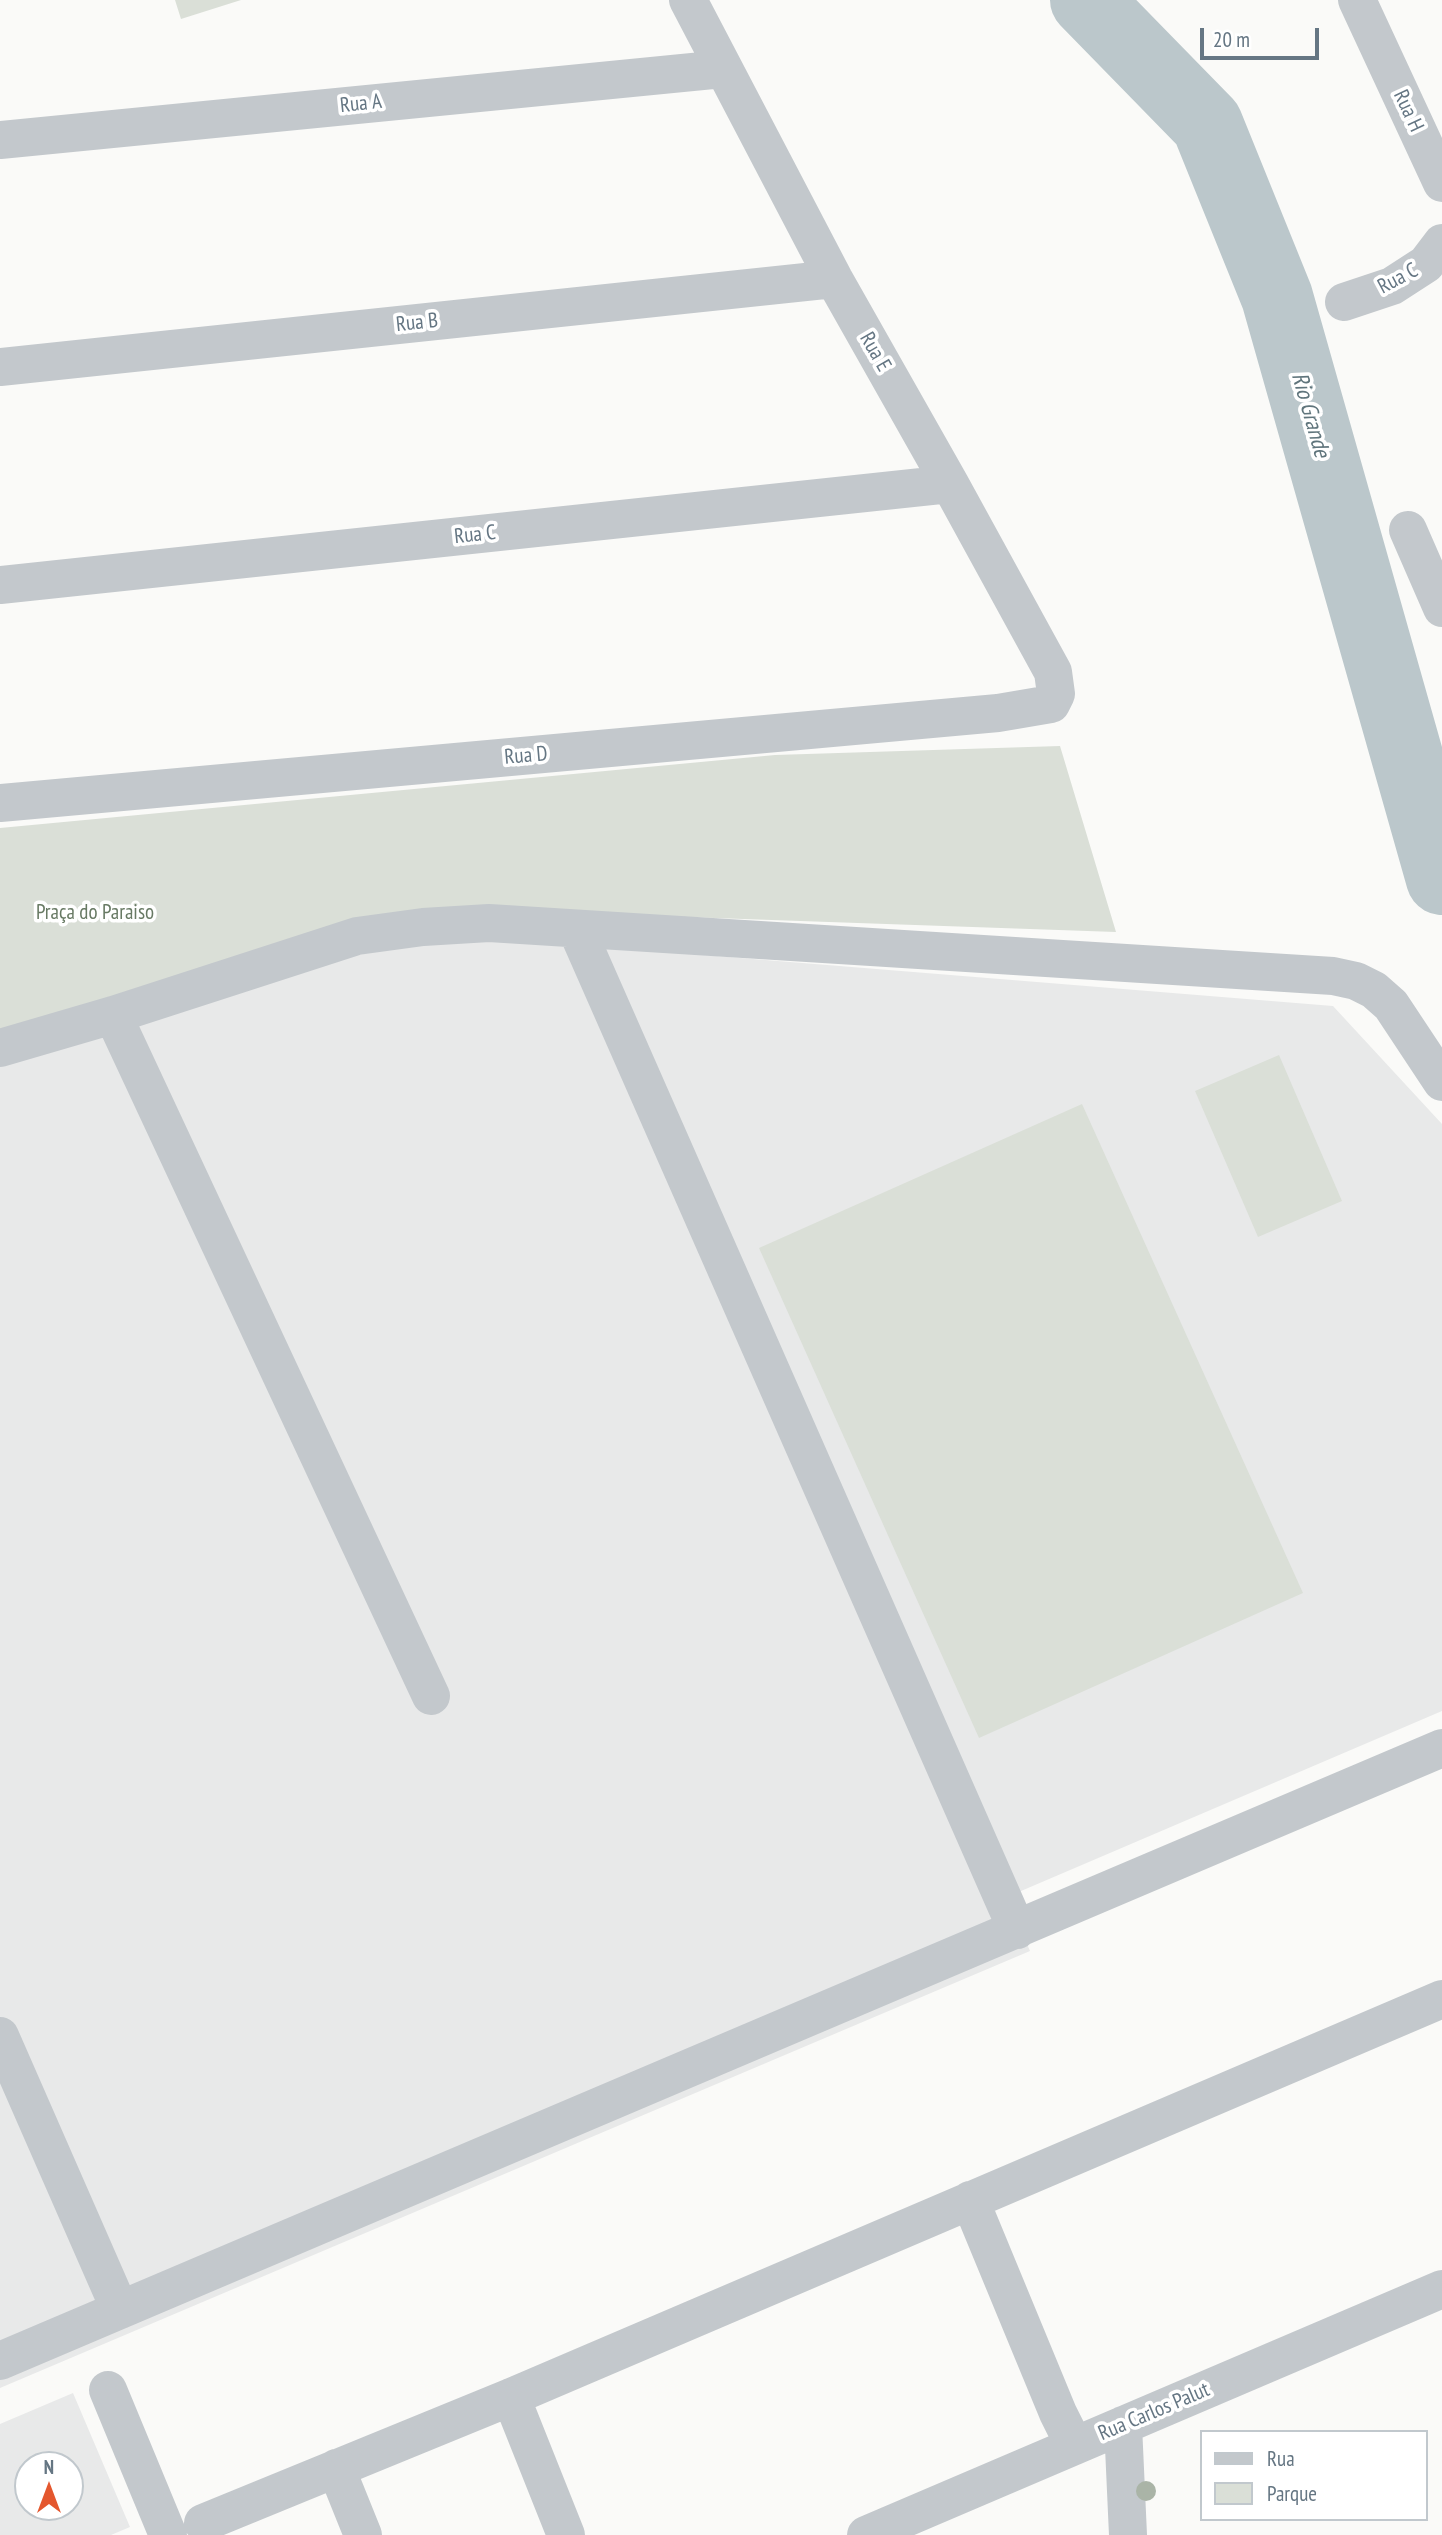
<!DOCTYPE html>
<html>
<head>
<meta charset="utf-8">
<style>
  body { margin:0 }
  #map { position:relative; width:1442px; height:2535px; overflow:hidden; background:#fafaf8; font-family:"PT Sans Narrow",sans-serif }
  canvas { display:block }
  .legend { position:absolute; left:1200px; top:2430px; width:228px; height:91px; box-sizing:border-box; background:#fff; border:2px solid #c1c8cd; margin:0; padding:9px 12px; list-style:none; font-size:21px; color:#657683 }
  .legend li { display:flex; align-items:center; gap:14px; height:35px }
  .legend b { width:35px; border:2px solid #c1c8cd }
  .north { position:absolute; left:14px; top:2451px; width:70px; height:70px; box-sizing:border-box; background:#fff; border:2px solid #c1c8cd; border-radius:50%; rotate:0deg; font-size:19px; font-weight:700; line-height:28px; text-align:center; color:#657683 }
  .north::after { content:''; display:block; margin:auto; width:24px; height:32px; background:#e4572e; clip-path:polygon(50% 0,100% 100%,50% 72%,0 100%) }
  .scale { position:absolute; left:1200px; top:28px; width:119px; height:32px; box-sizing:border-box; border:4px solid #657683; border-top:0; padding-left:9px; font-size:21px; line-height:24px; white-space:nowrap; color:#657683; -webkit-text-stroke:5px #fff; paint-order:stroke }
</style>
</head>
<body>
<div id="map">
<canvas width="1442" height="2535"></canvas>
<ul class="legend">
<li><b style="height:9px;background:#c3c8cc"></b>Rua</li>
<li><b style="height:19px;background:#dadfd7"></b>Parque</li>
</ul>
<div class="north">N</div>
<div class="scale">20 m</div>
</div>
<script>
const c = document.querySelector('canvas').getContext('2d');
c.lineJoin = 'round';
function fill(path, color) {
  c.fillStyle = color;
  c.fill(path, 'evenodd');
}
function toPath(rows) {
  const path = new Path2D();
  for (const r of rows) {
    path.moveTo(r[0], r[1]);
    for (let i = 2; i < r.length; i += 2) path.lineTo(r[i], r[i + 1]);
  }
  return path;
}
function trace(path, color, width, dash) {
  c.strokeStyle = color;
  c.lineWidth = width;
  c.lineCap = dash ? 'butt' : 'round';
  c.setLineDash(dash || []);
  c.stroke(path);
}
function label(font, color, halo, rows, align = 'center') {
  c.font = font + ' "PT Sans Narrow",sans-serif';
  c.lineWidth = 7;
  c.setLineDash([]);
  c.textBaseline = 'middle';
  c.strokeStyle = halo;
  c.fillStyle = color;
  for (const [text, x, y, turn = 0] of rows) {
    c.save();
    c.translate(x, y);
    c.rotate((+turn || 0) * Math.PI / 180);
    c.textAlign = isNaN(turn) ? turn : align;
    if (halo) c.strokeText(text, 0, 0);
    c.fillText(text, 0, 0);
    c.restore();
  }
}
fill(toPath([
  [430,906,605,947,1333,1006,1442,1124,1442,1711,1007,1897,1030,1951,0,2388,0,1043],
  [73,2393,130,2527,111,2535,0,2535,0,2424],
  [70,2465,70,2507,28,2507,28,2465]
]), '#e8e9e9');
fill(toPath([
  [175,0,241,0,181,19],
  [1060,746,1116,932,456,909,0,1043,0,828,775,755],
  [1279,1055,1342,1201,1258,1237,1195,1091],
  [1082,1104,1303,1593,979,1738,759,1248]
]), '#dadfd7');
trace(toPath([
  [1086,0,1207,124,1277,297,1442,879]
]), '#bbc7cb', 72);
trace(toPath([
  [1357,0,1442,183],
  [0,140,723,69],
  [1344,302,1392,286,1426,264,1442,243],
  [0,367,834,279],
  [1408,530,1442,608],
  [0,585,950,484],
  [0,803,998,713,1051,704,1056,694,1053,672,950,484,834,279,688,0],
  [577,930,1017,1930],
  [113,1015,431,1696],
  [0,1048,113,1015,357,936,423,927,489,923,1333,976,1356,981,1374,990,1391,1005,1442,1082],
  [0,2036,120,2310],
  [970,2200,1058,2413,1074,2445],
  [0,2361,1442,1748],
  [108,2390,168,2535],
  [511,2397,566,2535],
  [1123,2425,1128,2535],
  [336,2468,363,2535],
  [203,2523,511,2397,1442,1999],
  [866,2535,1442,2289]
]), '#c3c8cc', 38);
c.fillStyle = '#aab4a7';
for (const [x, y] of [
  [1146,2491]
]) {
  c.beginPath();
  c.arc(x, y, 10, 0, 2 * Math.PI);
  c.fill();
}
label('21px', '#657683', '#fff', [
  ["Rua A",361,104,-6],
  ["Rua H",1408,111,65],
  ["Rua C",1398,279,-28],
  ["Rua B",417,323,-6],
  ["Rua E",875,352,60],
  ["Rua C",475,535,-6],
  ["Rua D",526,756,-5],
  ["Rua Carlos Palut",1154,2412,-23]
]);
label('21px', '#687a64', '#fff', [
  ["Praça do Paraiso",95,913]
]);
label('italic 23px', '#60757c', '#fff', [
  ["Rio Grande",1310,415,74]
]);
</script>
</body>
</html>
